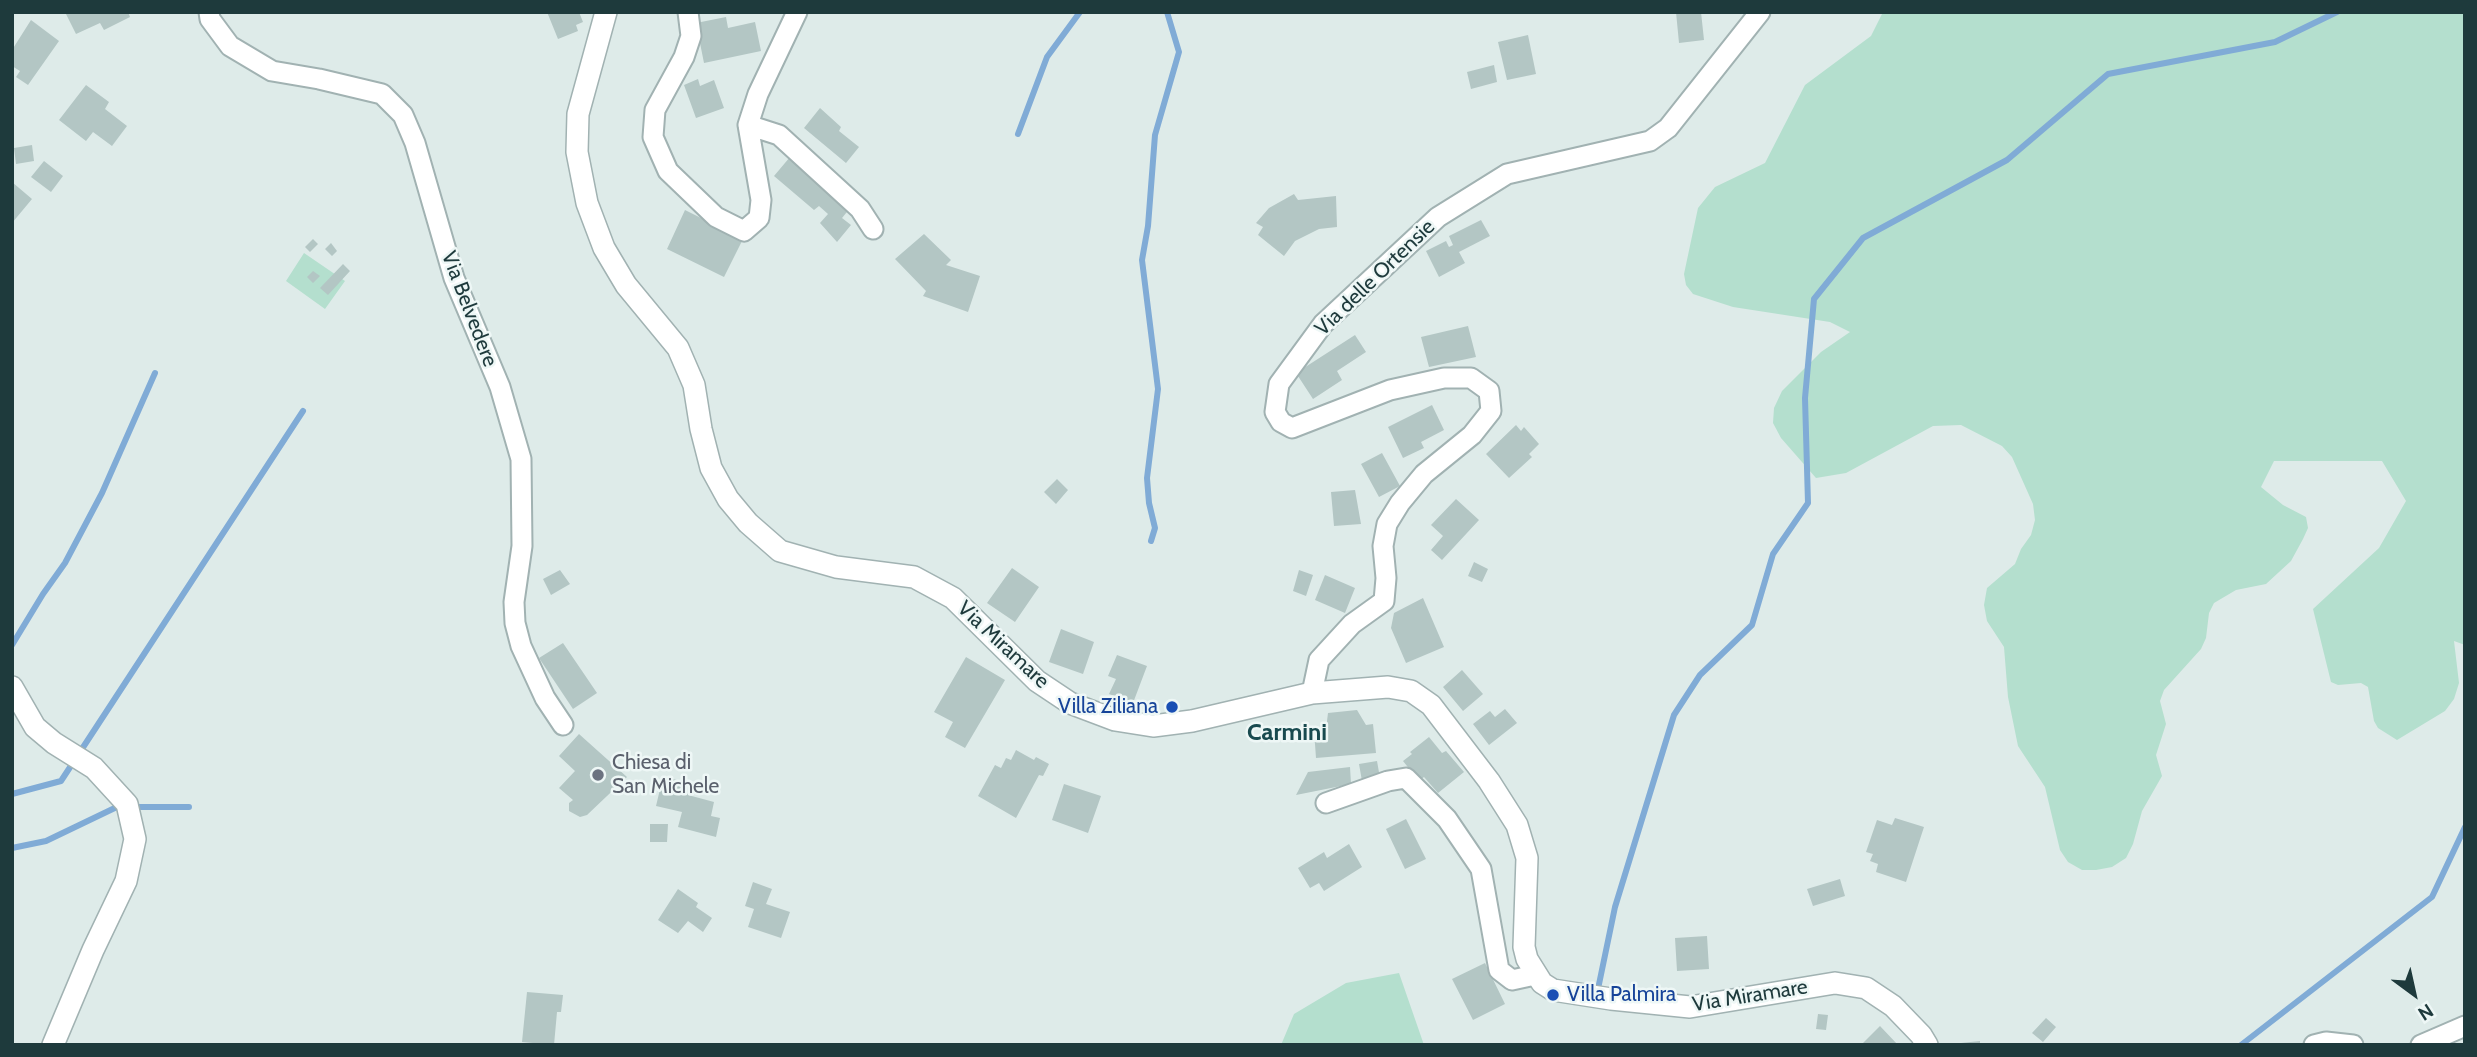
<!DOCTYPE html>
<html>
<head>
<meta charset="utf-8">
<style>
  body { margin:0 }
  #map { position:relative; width:2477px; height:1057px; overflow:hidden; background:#deebe9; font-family:Cabin,sans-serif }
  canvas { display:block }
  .frame { position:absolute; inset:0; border:14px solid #1e3a3c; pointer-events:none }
  .north { position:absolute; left:2379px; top:959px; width:70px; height:70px; -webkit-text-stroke:5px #eef7f6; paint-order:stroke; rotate:147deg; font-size:19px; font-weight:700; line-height:28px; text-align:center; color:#1e3a3c }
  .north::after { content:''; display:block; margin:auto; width:24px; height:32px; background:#1e3a3c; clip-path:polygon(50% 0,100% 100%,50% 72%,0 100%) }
</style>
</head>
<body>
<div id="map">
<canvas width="2477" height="1057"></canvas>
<div class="frame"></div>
<div class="north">N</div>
</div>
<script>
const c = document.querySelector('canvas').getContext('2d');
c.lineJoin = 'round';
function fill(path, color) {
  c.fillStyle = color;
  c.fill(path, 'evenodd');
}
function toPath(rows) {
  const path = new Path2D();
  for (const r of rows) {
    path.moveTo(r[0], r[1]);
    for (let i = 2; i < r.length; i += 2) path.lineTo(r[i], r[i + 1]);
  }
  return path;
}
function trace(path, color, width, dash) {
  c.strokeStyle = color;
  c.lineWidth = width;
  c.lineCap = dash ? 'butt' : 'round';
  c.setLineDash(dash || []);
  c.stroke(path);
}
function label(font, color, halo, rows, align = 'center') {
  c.font = font + ' Cabin,sans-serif';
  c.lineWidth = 5;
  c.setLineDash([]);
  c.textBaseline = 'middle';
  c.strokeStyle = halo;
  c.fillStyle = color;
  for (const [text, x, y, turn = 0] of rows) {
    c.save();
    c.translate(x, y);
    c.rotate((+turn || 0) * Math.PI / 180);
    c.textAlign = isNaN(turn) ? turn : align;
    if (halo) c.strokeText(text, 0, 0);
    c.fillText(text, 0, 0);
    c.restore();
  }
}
fill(toPath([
  [1883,12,2465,12,2465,645,2454,641,2459,683,2454,699,2445,711,2397,740,2378,728,2374,721,2368,687,2361,683,2338,685,2331,682,2313,609,2379,548,2406,501,2382,461,2274,461,2261,487,2283,505,2306,517,2308,528,2303,539,2291,561,2266,584,2236,590,2214,603,2209,613,2206,638,2201,649,2164,690,2160,701,2166,724,2156,755,2162,776,2142,811,2133,844,2126,858,2112,867,2096,870,2082,870,2068,862,2060,850,2045,787,2018,746,2008,697,2004,647,1987,621,1984,605,1987,588,2015,564,2021,549,2031,535,2035,520,2033,504,2012,457,2002,446,1961,425,1933,426,1846,473,1816,478,1781,438,1773,423,1774,408,1782,391,1821,352,1850,332,1830,322,1733,307,1693,294,1686,285,1684,274,1698,208,1715,187,1765,163,1805,85,1871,36],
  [304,253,345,281,325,309,286,281],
  [1399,973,1424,1045,1281,1045,1294,1014,1346,983]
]), '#b4dfce');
trace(toPath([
  [1018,134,1047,57,1080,12],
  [1151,541,1155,528,1149,503,1147,478,1158,389,1142,260,1148,226,1155,135,1179,52,1167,12],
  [12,645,43,594,65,563,102,493,155,373],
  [12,794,61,781,303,411],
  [132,807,189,807],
  [12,848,46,841,121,805],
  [1598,989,1615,907,1674,715,1700,675,1752,625,1773,554,1808,503,1805,398,1814,299,1863,238,2007,160,2108,74,2275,42,2337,12],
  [2241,1045,2432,897,2465,827]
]), '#80abd6', 6);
fill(toPath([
  [65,12,128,12,130,17,104,30,100,23,76,34],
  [547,12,579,12,583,22,576,25,578,31,558,39],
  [1676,12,1701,12,1704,40,1679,43],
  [726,17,728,28,755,22,761,51,704,63,696,23],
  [31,20,59,41,28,85,16,77,20,71,12,66,12,50],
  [1528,35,1536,74,1507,80,1498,42],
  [1494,65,1497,82,1471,89,1467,72],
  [698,79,700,86,714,80,724,108,696,118,684,85],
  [86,85,109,102,105,109,127,126,112,146,93,132,86,141,59,120],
  [820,108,841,127,839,131,859,147,846,163,804,128],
  [32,145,34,161,16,164,14,148],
  [790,157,851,207,842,218,851,225,837,242,820,223,828,214,819,206,814,210,774,176],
  [44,161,63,176,51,192,31,177],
  [12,182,32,199,12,223],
  [1294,194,1298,200,1336,196,1337,227,1319,229,1295,241,1284,256,1258,235,1263,227,1256,223,1269,208],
  [685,210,743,239,724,277,667,249],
  [1481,220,1490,236,1459,252,1465,263,1439,277,1426,251,1446,241,1449,247,1453,245,1449,236],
  [924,234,951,260,946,265,980,276,968,312,923,296,926,291,895,259],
  [313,239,318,244,310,252,305,247],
  [331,243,337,251,332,256,325,249],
  [343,264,350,271,328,295,320,288],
  [313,271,320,276,313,283,307,277],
  [1468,326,1476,357,1429,367,1421,337],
  [1355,335,1366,352,1337,371,1342,380,1313,399,1296,373],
  [1432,405,1444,430,1421,442,1424,448,1403,458,1388,427],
  [1516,425,1521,431,1524,427,1539,444,1529,454,1532,457,1509,478,1486,454],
  [1382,453,1400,486,1379,497,1361,464],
  [1057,479,1068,490,1056,504,1044,492],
  [1355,490,1361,524,1334,526,1331,492],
  [1456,499,1479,520,1442,560,1431,550,1443,536,1431,525],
  [1474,562,1488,569,1482,582,1468,576],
  [1012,568,1039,587,1015,622,987,603],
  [560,570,570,584,551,595,543,579],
  [1299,570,1313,575,1306,596,1293,591],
  [1325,575,1355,588,1345,613,1315,600],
  [1423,598,1444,647,1406,663,1391,628,1394,613],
  [1061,629,1094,642,1083,674,1049,662],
  [563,643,597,693,573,709,539,658],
  [1117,655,1147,666,1133,703,1109,694,1116,679,1108,676],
  [966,657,1005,680,965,748,945,737,953,722,934,712],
  [1462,670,1483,694,1463,711,1443,687],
  [1505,709,1517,723,1489,745,1473,724,1490,711,1495,717],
  [1357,710,1366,725,1373,724,1376,753,1316,758,1314,730,1326,729,1328,713],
  [579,734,627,777,587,815,580,817,569,811,569,803,573,800,559,788,575,771,559,756],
  [1429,737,1442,753,1446,751,1464,772,1438,793,1424,777,1419,781,1403,761,1412,754,1410,752],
  [1016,750,1034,760,1036,757,1049,764,1043,776,1039,775,1016,818,978,796,995,765,1001,768,1006,758,1011,760],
  [1377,761,1380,778,1362,781,1359,764],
  [1350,767,1351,784,1296,795,1308,772],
  [663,777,691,783,688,795,714,802,711,816,720,818,716,837,678,827,682,812,656,806],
  [1064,784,1101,796,1088,833,1052,820],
  [1895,818,1924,827,1906,882,1876,872,1878,864,1870,861,1873,854,1866,852,1877,820,1892,825],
  [1406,819,1426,859,1405,869,1386,829],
  [650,824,668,824,667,842,650,842],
  [1349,844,1362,867,1324,891,1319,883,1310,888,1298,868,1324,852,1327,858],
  [1840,879,1845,896,1813,906,1807,889],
  [753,882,772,889,766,904,790,912,781,938,748,927,754,909,745,906],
  [678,889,698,903,696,907,712,918,703,932,688,921,678,933,658,920],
  [1707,936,1709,969,1677,971,1675,938],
  [1485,963,1505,1004,1473,1020,1452,979],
  [527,992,563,995,561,1012,557,1012,554,1045,522,1042],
  [1818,1014,1828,1015,1826,1030,1816,1029],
  [2046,1018,2056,1027,2043,1042,2032,1033],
  [1880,1026,1898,1045,1861,1045],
  [1980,1041,1980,1045,1961,1045,1961,1043]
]), '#b3c6c4');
const minor = toPath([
  [209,12,210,19,230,46,272,71,319,79,382,94,403,115,415,143,454,278,500,387,521,459,522,546,514,602,515,623,521,646,545,698,563,725],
  [688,12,691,36,684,57,655,110,653,137,668,171,716,217,744,231,759,218,761,200,748,125,758,94,797,12],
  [748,125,779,135,860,209,873,229],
  [1312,693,1319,660,1352,624,1384,601,1386,578,1383,546,1387,524,1400,503,1424,474,1472,435,1491,411,1489,391,1471,378,1444,378,1390,390,1292,428,1281,422,1275,412,1279,384,1323,324,1438,217,1507,174,1650,141,1668,128,1760,12],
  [1326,803,1388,781,1406,778,1447,819,1481,869,1499,970,1512,980,1535,975],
  [2314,1045,2326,1042,2353,1045],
  [2421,1045,2465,1026]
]);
const tertiary = toPath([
  [606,12,578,114,577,152,587,203,604,248,626,285,678,348,694,385,701,429,711,468,728,499,748,523,780,551,836,567,914,577,953,598,1037,681,1070,703,1115,720,1153,726,1192,721,1312,693,1388,687,1411,691,1431,705,1489,781,1517,825,1527,858,1524,947,1527,959,1542,983,1553,990,1611,999,1690,1007,1835,983,1866,988,1893,1006,1921,1035,1927,1045],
  [12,687,35,727,54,743,94,768,127,804,135,839,126,881,93,950,53,1045]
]);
trace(minor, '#a1b2b2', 23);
trace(tertiary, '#a1b2b2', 24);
trace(minor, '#fff', 19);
trace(tertiary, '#fff', 21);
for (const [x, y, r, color] of [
  [1172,707,7,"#1a4fb4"],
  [598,775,7,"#6b7280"],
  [1553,995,7,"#1a4fb4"]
]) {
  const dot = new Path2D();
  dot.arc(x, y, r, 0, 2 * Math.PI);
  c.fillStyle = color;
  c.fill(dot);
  trace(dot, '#eef7f6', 2.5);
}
label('21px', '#1e3a3c', '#eef7f6', [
  ["Via delle Ortensie",1375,278,-44],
  ["Via Belvedere",469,309,69],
  ["Via Miramare",1003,645,43],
  ["Via Miramare",1750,996,-9]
]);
label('21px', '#164399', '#eef7f6', [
  ["Villa Ziliana",1158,707],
  ["Villa Palmira",1567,995,"left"]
], 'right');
label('21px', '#5b616d', '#eef7f6', [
  ["Chiesa di",612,763],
  ["San Michele",612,787]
], 'left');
label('bold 24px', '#184a4f', '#eef7f6', [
  ["Carmini",1287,733]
]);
</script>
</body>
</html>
